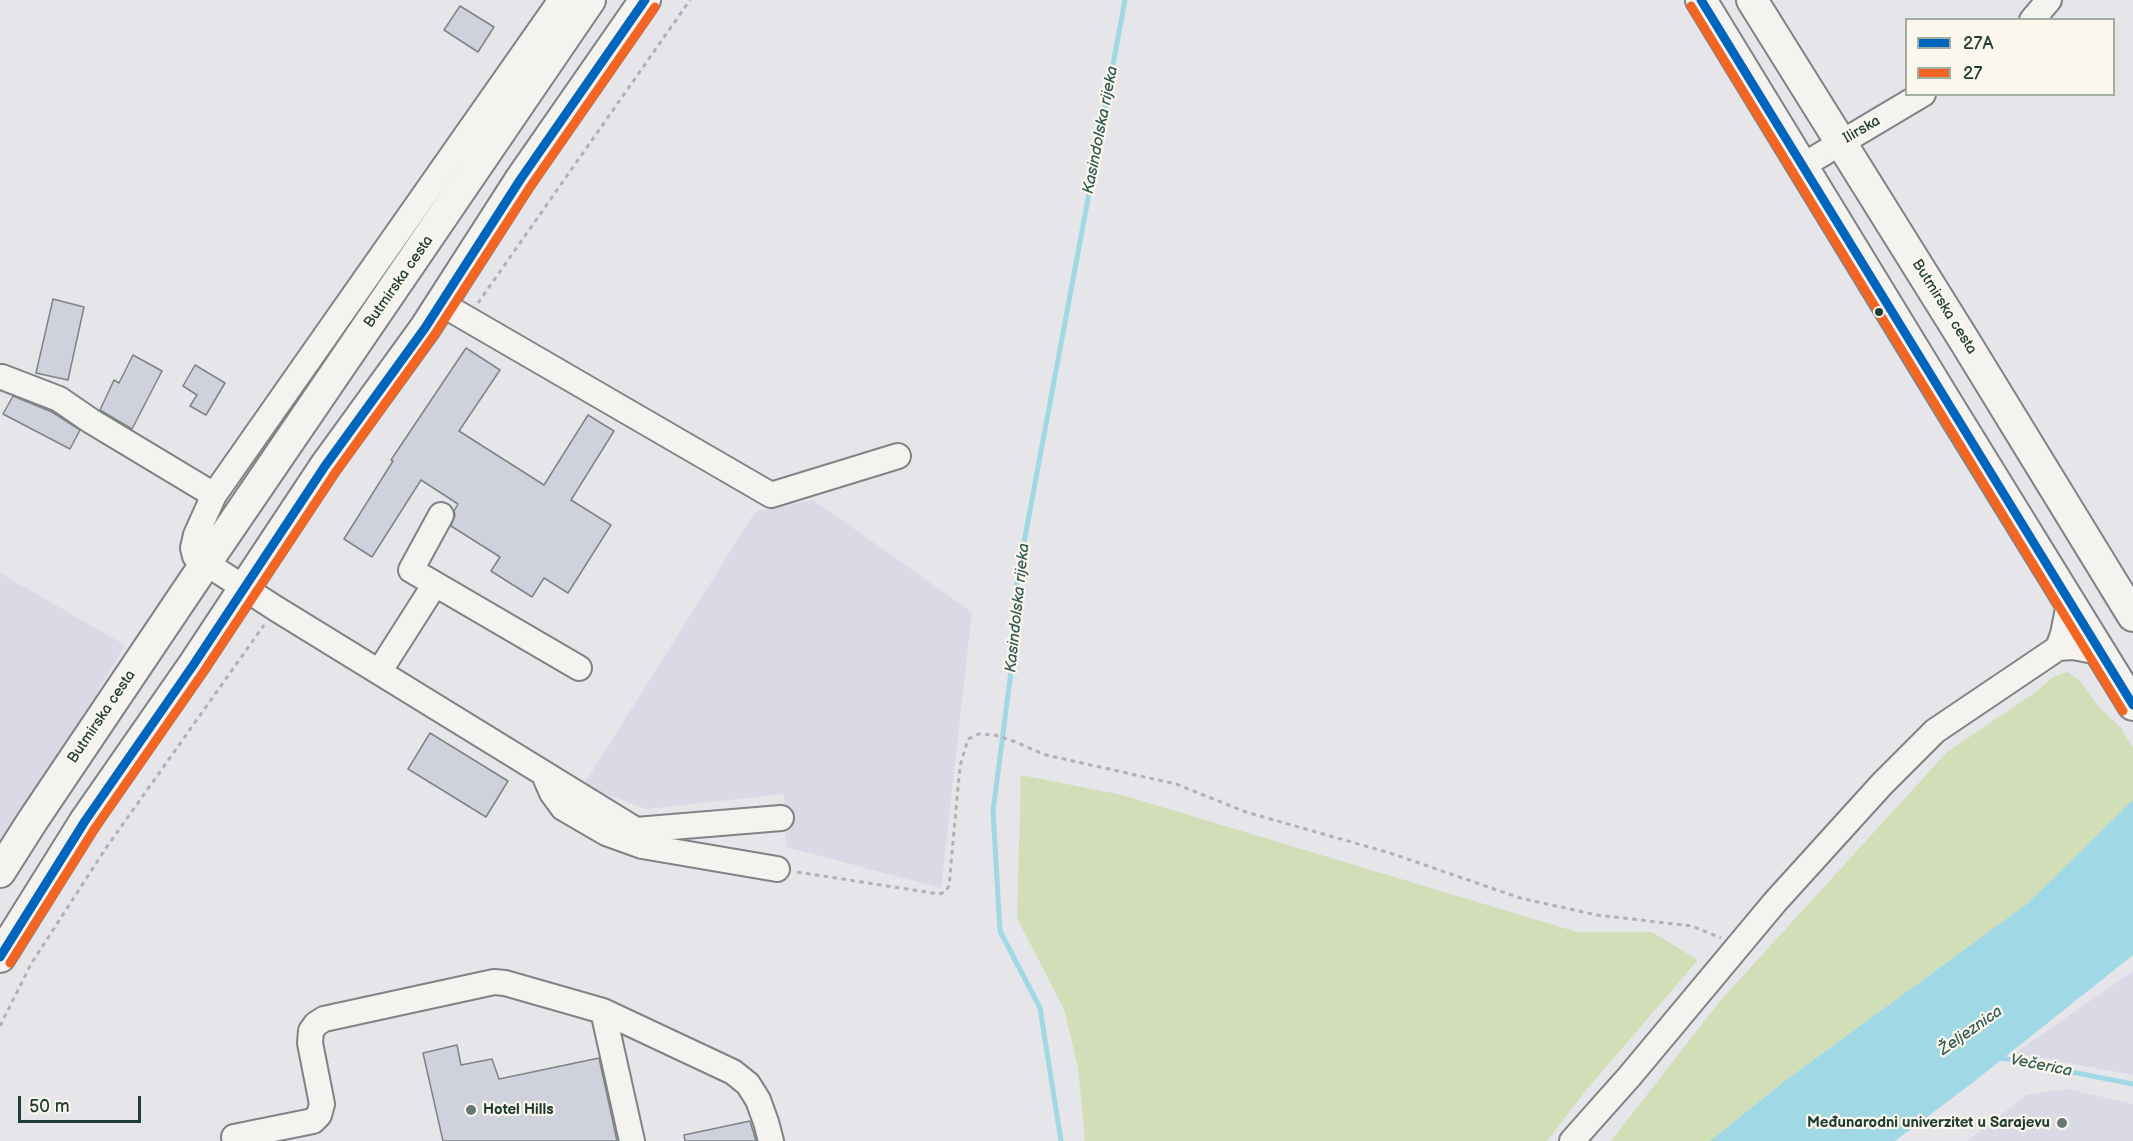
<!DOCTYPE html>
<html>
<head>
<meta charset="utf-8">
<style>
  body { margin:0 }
  #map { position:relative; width:2133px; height:1141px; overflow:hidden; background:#e6e5ea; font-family:"Balsamiq Sans",sans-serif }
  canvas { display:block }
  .legend { position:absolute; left:1905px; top:18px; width:210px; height:78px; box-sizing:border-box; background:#fbf7ec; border:2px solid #a3ada2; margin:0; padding:8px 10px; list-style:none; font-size:18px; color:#1f3d34 }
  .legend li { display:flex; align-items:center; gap:12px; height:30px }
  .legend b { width:30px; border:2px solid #a3ada2 }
  .scale { position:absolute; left:18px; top:1096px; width:123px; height:27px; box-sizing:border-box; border:3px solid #1f3d34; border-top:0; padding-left:8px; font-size:18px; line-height:21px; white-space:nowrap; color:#1f3d34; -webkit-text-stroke:4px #fbf7ec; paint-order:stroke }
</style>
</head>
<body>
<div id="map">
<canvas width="2133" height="1141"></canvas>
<ul class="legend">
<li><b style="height:8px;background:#0065bd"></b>27A</li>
<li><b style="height:8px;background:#f26522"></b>27</li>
</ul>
<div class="scale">50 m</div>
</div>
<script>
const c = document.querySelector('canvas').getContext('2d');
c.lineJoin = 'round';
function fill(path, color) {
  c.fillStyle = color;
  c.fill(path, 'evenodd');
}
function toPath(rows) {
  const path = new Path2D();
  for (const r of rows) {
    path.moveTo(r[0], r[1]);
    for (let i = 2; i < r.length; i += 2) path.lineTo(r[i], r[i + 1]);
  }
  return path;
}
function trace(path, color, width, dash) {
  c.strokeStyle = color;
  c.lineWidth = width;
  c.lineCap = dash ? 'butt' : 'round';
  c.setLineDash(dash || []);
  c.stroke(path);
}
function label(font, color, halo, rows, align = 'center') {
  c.font = font + ' "Balsamiq Sans",sans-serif';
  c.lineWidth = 4.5;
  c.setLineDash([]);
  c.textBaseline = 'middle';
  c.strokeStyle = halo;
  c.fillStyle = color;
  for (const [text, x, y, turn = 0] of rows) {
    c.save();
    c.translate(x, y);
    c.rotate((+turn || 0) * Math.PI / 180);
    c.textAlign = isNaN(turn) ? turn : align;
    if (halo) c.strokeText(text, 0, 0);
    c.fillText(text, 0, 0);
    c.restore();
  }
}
fill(toPath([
  [813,500,972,612,941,888,786,847,784,794,647,809,583,786,755,512],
  [0,573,125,645,0,858],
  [2133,971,2133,1075,2015,1053],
  [2067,1089,2133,1104,2133,1141,1967,1141,2027,1095]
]), '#d9dae6');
fill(toPath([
  [2068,672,2079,680,2099,707,2121,728,2133,748,2133,800,2028,903,1786,1080,1710,1141,1611,1141,1720,1001,1947,752,2037,691,2053,677],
  [1021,775,1122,795,1577,932,1652,932,1698,960,1587,1089,1547,1141,1085,1141,1078,1067,1064,1009,1017,918]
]), '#d1deb8');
fill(toPath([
  [2133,800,2133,955,1971,1084,1895,1141,1710,1141,1786,1080,2028,903]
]), '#a1d8e5');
trace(toPath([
  [1996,1057,2133,1084],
  [1061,1141,1040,1008,1000,931,993,811,1013,656,1017,580,1125,0]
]), '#a1d8e5', 5);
const building = toPath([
  [460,6,494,27,478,52,444,30,460,6],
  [53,299,84,307,68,380,36,373,53,299],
  [466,348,500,370,459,431,544,485,588,415,614,431,571,500,611,525,568,593,544,578,532,597,491,571,500,557,451,526,455,515,454,511,458,504,421,480,372,557,344,539,393,461,391,460,466,348],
  [133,355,162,371,132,429,100,410,114,380,119,383,133,355],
  [195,365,225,383,206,415,190,406,197,395,183,386,195,365],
  [13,396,52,412,80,430,70,449,3,414,13,396],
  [430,733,508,781,486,817,408,769,430,733],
  [457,1045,461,1065,492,1059,499,1079,599,1058,617,1141,443,1141,423,1053,457,1045],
  [750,1121,756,1141,685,1141,684,1135,750,1121]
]);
fill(building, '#cfd1dd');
trace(building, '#7e8384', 1.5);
const minor = toPath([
  [561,0,214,495,196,535,193,548,195,556,275,608,636,830,781,818],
  [2032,20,2049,0],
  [1802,166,1923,94],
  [440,303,771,495,898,456],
  [2,377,59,399,91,421,214,495],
  [435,584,411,570,441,515],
  [2058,648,2063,634,2069,604],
  [379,672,435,584,579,668],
  [545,777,552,793,563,808,606,833,642,846,777,869],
  [603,1011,733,1072,748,1084,758,1100,766,1122,771,1141],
  [234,1137,313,1121,319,1115,322,1104,310,1043,311,1031,316,1024,324,1019,494,982,505,983,603,1011,632,1141],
  [1572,1141,1629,1077,1775,902,1882,784,1935,731,2058,648,2073,647,2099,652]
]);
const major = toPath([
  [1701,0,1950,408,2133,705],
  [1752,0,1964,340,2133,616],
  [0,872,33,820,193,582,590,0],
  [0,957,85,821,194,664,325,466,425,328,520,180,645,0]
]);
trace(minor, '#7e8384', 28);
trace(major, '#7e8384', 34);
trace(toPath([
  [478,303,690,0],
  [797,872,939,894,945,892,949,886,960,766,968,739,979,734,995,735,1013,741,1046,755,1176,784,1246,812,1390,853,1520,898,1597,915,1692,926,1721,938],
  [0,1026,31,964,106,848,264,625]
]), '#b0b2b0', 3, [4.5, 4.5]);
trace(minor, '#f4f3f0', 24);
trace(major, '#f4f3f0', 30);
trace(toPath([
  [1701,0,2133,705],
  [0,957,85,821,194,664,325,466,425,328,520,180,645,0]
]), '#0065bd', 9);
trace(toPath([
  [1691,6,2123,711],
  [10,963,95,828,204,671,335,473,435,334,530,187,655,7]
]), '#f26522', 9);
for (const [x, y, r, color] of [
  [1879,312,5,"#1f3d34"],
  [471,1110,6,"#657874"],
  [2062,1123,6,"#657874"]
]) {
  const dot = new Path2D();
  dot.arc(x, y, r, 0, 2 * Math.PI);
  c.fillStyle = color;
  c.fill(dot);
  trace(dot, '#fbf7ec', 2);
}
label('15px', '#1f3d34', '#fbf7ec', [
  ["Ilirska",1862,130,-30],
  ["Butmirska cesta",399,282,-55],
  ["Butmirska cesta",1944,307,58],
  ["Butmirska cesta",102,717,-56]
]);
label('bold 15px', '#1f3d34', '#fbf7ec', [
  ["Hotel Hills",483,1110],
  ["Međunarodni univerzitet u Sarajevu",2050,1123,"right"]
], 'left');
label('italic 16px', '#335b57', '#fbf7ec', [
  ["Kasindolska rijeka",1101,130,-79],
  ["Kasindolska rijeka",1018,608,-84],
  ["Željeznica",1971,1031,-35],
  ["Večerica",2041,1066,11]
]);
</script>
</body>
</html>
